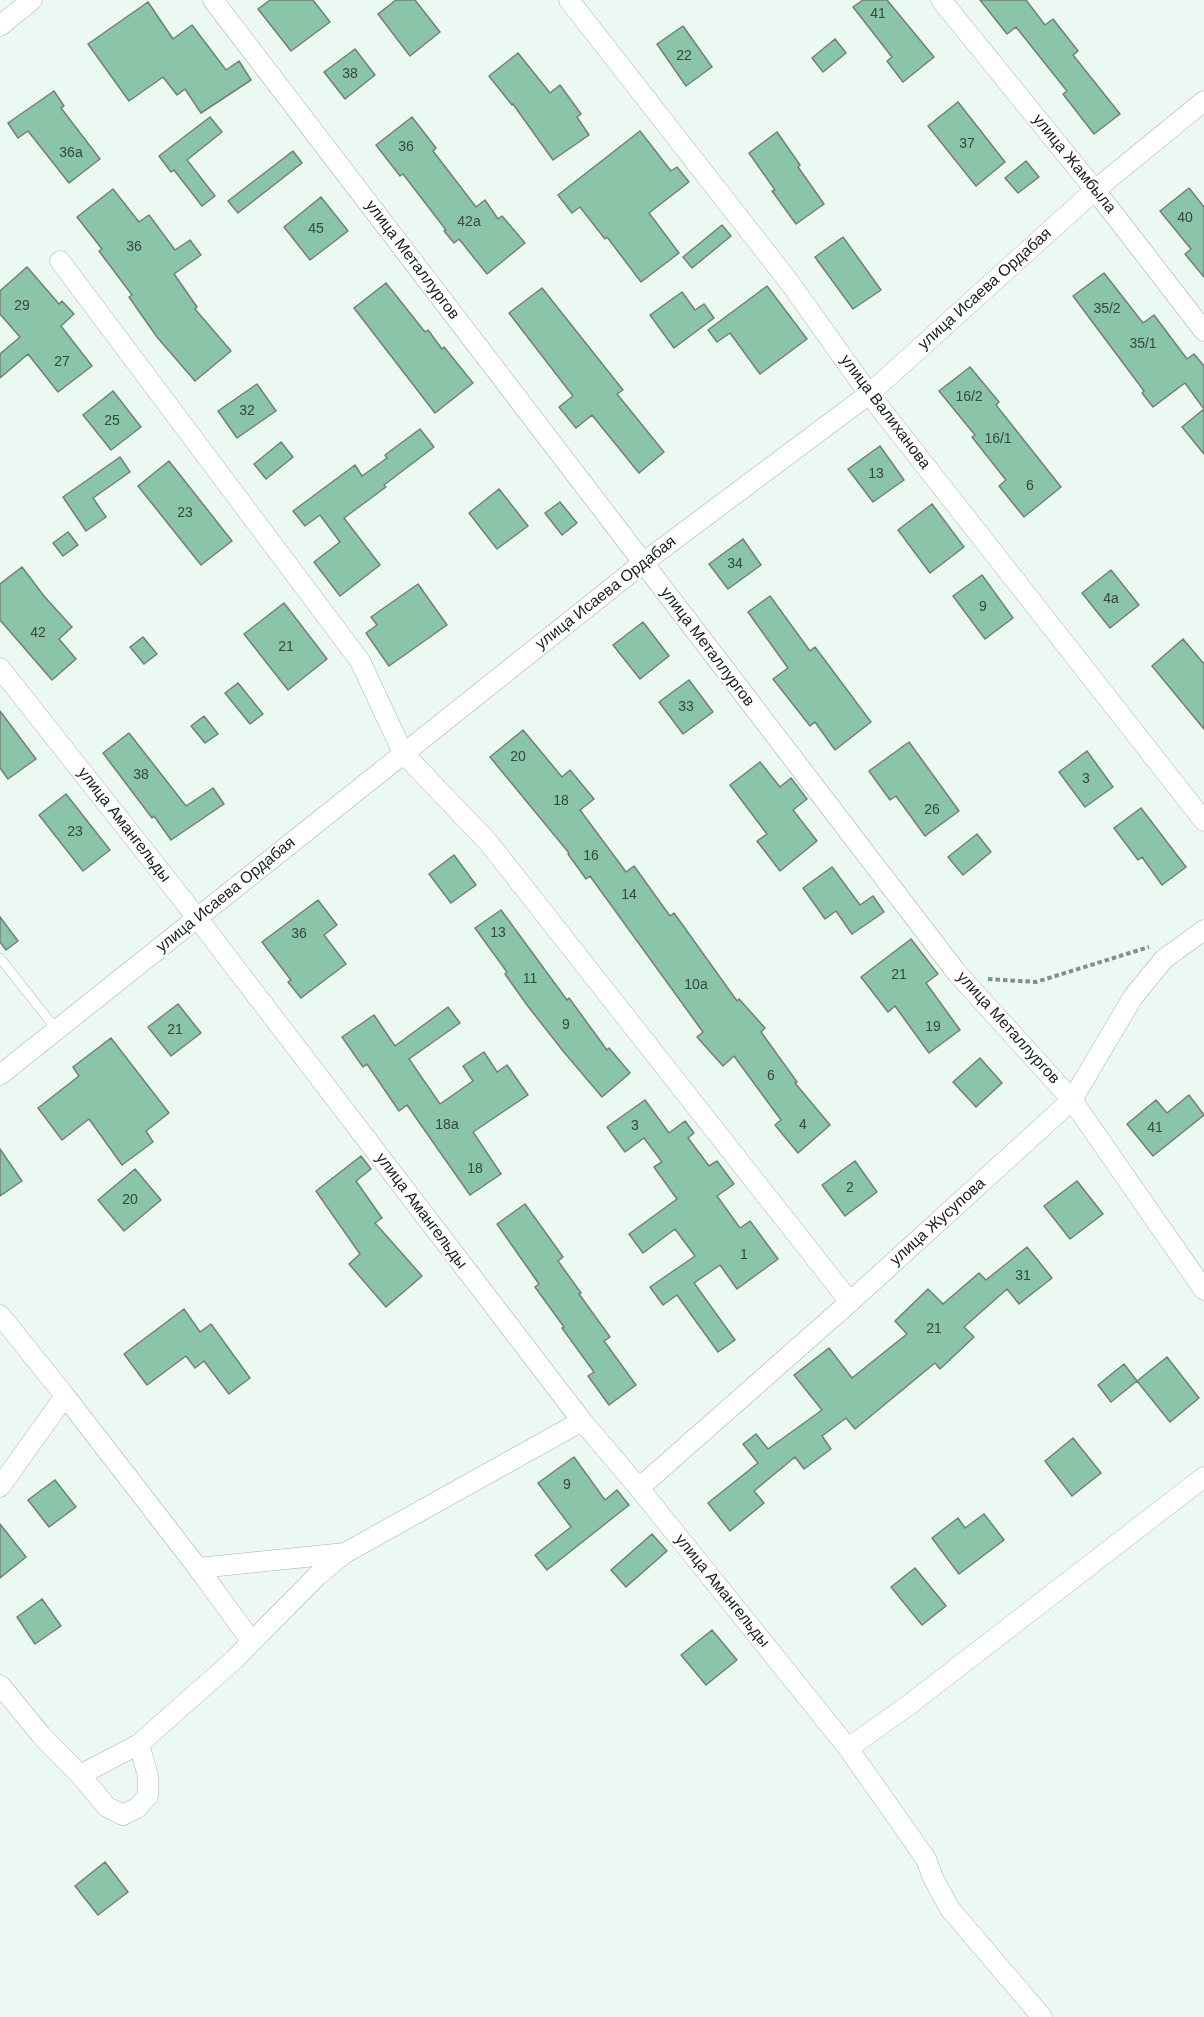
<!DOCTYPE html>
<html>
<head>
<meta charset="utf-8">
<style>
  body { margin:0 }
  canvas { display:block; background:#ecf8f2 }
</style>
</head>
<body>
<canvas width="1204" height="2017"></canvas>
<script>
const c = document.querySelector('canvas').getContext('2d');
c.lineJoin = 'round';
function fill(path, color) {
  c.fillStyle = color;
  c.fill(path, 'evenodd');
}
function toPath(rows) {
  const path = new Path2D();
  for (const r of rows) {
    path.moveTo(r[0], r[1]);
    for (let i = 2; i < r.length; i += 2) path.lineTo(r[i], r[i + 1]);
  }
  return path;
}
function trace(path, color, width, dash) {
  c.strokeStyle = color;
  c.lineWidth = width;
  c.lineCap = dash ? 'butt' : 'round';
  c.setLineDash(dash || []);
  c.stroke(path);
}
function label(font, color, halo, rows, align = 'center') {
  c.font = font + ' Helvetica,sans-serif';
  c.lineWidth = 4.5;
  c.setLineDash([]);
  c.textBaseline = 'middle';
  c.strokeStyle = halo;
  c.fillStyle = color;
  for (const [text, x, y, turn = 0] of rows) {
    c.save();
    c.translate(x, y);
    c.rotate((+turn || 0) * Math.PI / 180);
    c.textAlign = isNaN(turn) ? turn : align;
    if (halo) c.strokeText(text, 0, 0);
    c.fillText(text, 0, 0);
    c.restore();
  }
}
const building = toPath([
  [270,0,313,0,330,22,291,51,258,9,270,0],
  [396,0,415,0,440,32,410,56,378,14,396,0],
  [863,0,887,0,934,57,903,82,887,61,892,57,853,7,863,0],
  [980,0,1026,0,1045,25,1053,19,1078,51,1073,55,1120,114,1094,134,1063,94,1067,91,1016,27,1007,34,980,0],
  [148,2,173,39,192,25,226,70,239,61,251,80,201,113,185,89,177,95,163,77,129,101,88,44,148,2],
  [683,26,712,67,686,86,657,44,683,26],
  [835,39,846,53,823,72,812,58,835,39],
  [355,49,375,75,345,99,324,72,355,49],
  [518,53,550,93,560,85,581,114,577,117,589,135,553,160,513,104,512,105,489,76,518,53],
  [54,91,64,106,61,108,100,159,69,183,28,131,18,138,8,123,54,91],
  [958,102,1005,162,976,186,928,126,958,102],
  [210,117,222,132,187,160,215,196,202,206,174,170,171,172,159,156,210,117],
  [412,117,436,148,433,151,476,207,485,200,498,219,502,216,525,243,487,274,459,239,454,243,444,231,446,230,403,174,400,176,376,145,412,117],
  [640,131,671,171,677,167,689,182,649,213,679,253,641,282,607,237,605,239,580,207,572,213,558,195,640,131],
  [777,132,800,165,798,167,824,204,796,224,772,191,775,190,749,153,777,132],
  [293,151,302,163,238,213,228,201,293,151],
  [1026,161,1039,177,1018,193,1005,178,1026,161],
  [1189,188,1204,207,1204,277,1185,254,1191,249,1160,211,1189,188],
  [113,189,139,222,149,215,175,250,190,240,201,255,174,274,197,307,195,309,231,351,195,381,157,337,129,297,132,295,99,251,102,249,77,217,113,189],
  [321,197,348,231,310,260,284,227,321,197],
  [722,225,731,236,692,268,683,257,722,225],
  [843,237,881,290,853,309,815,257,843,237],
  [27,267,59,304,62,301,74,314,61,326,92,366,58,392,28,354,0,378,0,354,20,337,0,314,0,291,27,267],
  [1104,273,1143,323,1154,315,1187,359,1194,354,1204,366,1204,409,1185,383,1153,407,1142,393,1144,391,1073,296,1104,273],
  [386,283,425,332,428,330,442,349,444,347,473,383,435,413,354,308,386,283],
  [767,286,807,339,760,374,730,333,717,342,708,330,767,286],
  [542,288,623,390,617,394,664,452,639,473,592,415,576,428,559,407,573,396,509,313,542,288],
  [682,292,695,310,704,304,714,318,674,348,650,315,682,292],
  [970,367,999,402,996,405,1061,487,1024,517,999,486,1006,480,972,437,975,435,939,391,970,367],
  [257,384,276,411,237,438,218,411,257,384],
  [113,391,141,427,111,450,83,415,113,391],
  [1204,409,1204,454,1182,427,1204,409],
  [420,429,434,447,384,485,386,487,344,518,380,565,340,596,314,562,340,542,320,515,305,526,293,511,355,465,362,476,387,458,385,455,420,429],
  [281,442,293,457,266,479,254,464,281,442],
  [880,446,904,480,873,502,848,469,880,446],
  [120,457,130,472,93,498,106,517,86,531,63,497,120,457],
  [169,461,232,541,201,565,138,486,169,461],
  [499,489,528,526,497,549,469,513,499,489],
  [560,502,577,523,562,535,545,513,560,502],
  [932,504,964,547,930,573,898,530,932,504],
  [68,532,78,545,63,556,53,543,68,532],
  [743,539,761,565,728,589,709,564,743,539],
  [22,567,44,596,72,627,59,639,76,659,52,680,0,620,0,584,22,567],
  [1111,570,1139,605,1110,628,1082,593,1111,570],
  [982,575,1013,618,985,639,953,596,982,575],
  [418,584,447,625,389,666,366,633,377,625,371,617,418,584],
  [770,596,810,651,815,647,871,722,835,750,815,722,810,726,773,679,788,668,748,612,770,596],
  [284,603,327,659,288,690,244,634,284,603],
  [643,622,669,656,640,679,613,645,643,622],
  [143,637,157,654,144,664,130,647,143,637],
  [1183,639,1204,664,1204,729,1152,666,1183,639],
  [689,680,713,712,683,734,659,702,689,680],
  [238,683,263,714,250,724,225,693,238,683],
  [0,711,36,759,8,779,0,768,0,711],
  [204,716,218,734,205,743,191,726,204,716],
  [523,730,562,777,570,770,594,799,580,810,626,872,634,866,670,916,674,913,737,1001,739,999,765,1028,761,1032,797,1082,795,1083,830,1125,798,1153,775,1125,781,1120,734,1056,723,1066,697,1037,703,1032,590,876,586,879,568,854,569,853,490,757,523,730],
  [129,733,186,806,213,788,224,804,171,840,154,816,152,818,103,753,129,733],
  [909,742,959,811,925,836,896,796,890,800,869,771,909,742],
  [1087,751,1113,787,1085,807,1059,772,1087,751],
  [760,762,780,787,791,778,807,799,793,810,817,841,780,871,757,841,767,834,730,785,760,762],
  [66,794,110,850,83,871,39,815,66,794],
  [1141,808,1186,867,1162,885,1142,857,1138,860,1114,828,1141,808],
  [977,834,991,852,963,875,948,857,977,834],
  [454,855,476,885,451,903,429,874,454,855],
  [832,867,860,905,873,896,884,912,852,934,836,911,825,919,803,888,832,867],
  [318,900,337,925,324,935,346,964,301,998,288,982,291,980,262,942,318,900],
  [501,910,567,1000,569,998,607,1050,609,1048,630,1073,602,1097,563,1051,527,1005,505,974,507,972,475,928,501,910],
  [0,917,18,941,6,950,0,942,0,917],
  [911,939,938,974,926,983,960,1030,929,1053,895,1006,888,1012,861,977,911,939],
  [178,1004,201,1033,171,1056,148,1027,178,1004],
  [448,1007,460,1023,409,1059,440,1104,473,1081,463,1066,484,1052,497,1072,507,1065,528,1095,473,1132,501,1174,470,1195,407,1105,399,1111,367,1064,363,1067,342,1037,374,1015,395,1046,448,1007],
  [111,1038,169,1113,146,1131,153,1142,122,1165,89,1119,62,1140,38,1108,79,1076,73,1067,111,1038],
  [980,1058,1002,1083,976,1107,953,1082,980,1058],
  [1189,1095,1204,1115,1153,1156,1127,1124,1156,1100,1167,1113,1189,1095],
  [645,1100,669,1133,685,1121,694,1133,688,1138,709,1166,717,1161,734,1184,717,1196,740,1228,750,1221,778,1259,737,1289,720,1265,694,1283,735,1340,718,1352,677,1295,663,1305,650,1287,695,1256,675,1229,643,1253,629,1234,677,1199,654,1167,662,1162,644,1138,625,1152,607,1127,645,1100],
  [0,1149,22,1181,0,1196,0,1149],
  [361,1156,371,1169,356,1181,382,1218,375,1223,422,1276,386,1307,349,1264,360,1254,316,1191,361,1156],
  [855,1161,877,1192,845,1216,822,1185,855,1161],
  [135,1169,161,1200,124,1231,98,1200,135,1169],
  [1077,1181,1103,1214,1070,1239,1044,1206,1077,1181],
  [525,1204,563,1257,558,1261,581,1293,579,1294,610,1337,604,1341,636,1385,609,1405,588,1376,594,1372,562,1328,564,1327,535,1287,539,1284,497,1224,525,1204],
  [1027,1247,1052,1278,1019,1304,1007,1289,964,1327,974,1337,940,1369,935,1363,855,1429,846,1418,822,1436,831,1449,804,1469,795,1457,754,1491,764,1503,730,1531,708,1503,758,1463,743,1444,756,1434,768,1449,822,1410,794,1375,829,1348,852,1378,907,1334,895,1321,928,1289,943,1304,979,1273,986,1280,1027,1247],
  [184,1309,200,1332,211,1324,250,1378,229,1394,204,1361,195,1368,186,1356,147,1385,124,1354,184,1309],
  [1167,1357,1199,1398,1170,1422,1137,1381,1167,1357],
  [1124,1364,1137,1381,1111,1402,1098,1385,1124,1364],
  [1073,1438,1101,1473,1072,1496,1045,1461,1073,1438],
  [574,1457,605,1500,617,1490,629,1505,547,1570,535,1555,571,1527,538,1483,574,1457],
  [55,1480,76,1507,49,1527,28,1500,55,1480],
  [984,1514,1004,1540,959,1574,932,1538,958,1518,965,1528,984,1514],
  [0,1524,26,1557,0,1578,0,1524],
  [652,1534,667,1551,626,1587,611,1570,652,1534],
  [915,1568,946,1606,922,1625,891,1587,915,1568],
  [42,1599,61,1626,35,1644,17,1617,42,1599],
  [712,1630,737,1660,706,1685,681,1655,712,1630],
  [105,1862,128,1892,98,1915,75,1886,105,1862]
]);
fill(building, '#8ac4a9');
trace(building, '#757f7a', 1.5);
const service = toPath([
  [0,958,56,1029]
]);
const minor = toPath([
  [213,0,957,973,1072,1100,1204,1290],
  [569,0,790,283,869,394,1204,821],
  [941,0,1095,190,1204,331],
  [0,26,32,0],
  [60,261,360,661,403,753,488,842,850,1302],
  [0,668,198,919,582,1421,639,1488,848,1748,926,1859,933,1878,950,1909,1042,2017],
  [0,1075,643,563,869,394,1095,190,1204,101],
  [0,1315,65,1396,0,1487],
  [65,1396,198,1568,252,1642],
  [639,1488,850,1302,1072,1100,1133,997,1164,959,1204,930],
  [198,1568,345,1553],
  [0,1685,41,1735,80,1775,107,1807,123,1815,137,1808,148,1796,148,1776,139,1744,234,1660,317,1576,345,1553,582,1421],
  [848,1748,910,1704,1204,1477],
  [80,1775,139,1744]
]);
trace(service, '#a8b3ae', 10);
trace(minor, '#a8b3ae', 21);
trace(toPath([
  [988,979,1036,982,1149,947]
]), '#868e8a', 4, [4.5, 3]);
trace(service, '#fff', 9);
trace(minor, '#fff', 20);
label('14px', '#374840', null, [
  ["41",878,14],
  ["22",684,56],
  ["38",350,74],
  ["37",967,144],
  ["36",406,147],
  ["36а",71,153],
  ["40",1185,218],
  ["42а",469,222],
  ["45",316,229],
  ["36",134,247],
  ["29",22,306],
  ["35/2",1107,309],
  ["35/1",1143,344],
  ["27",62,362],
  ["16/2",969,397],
  ["32",247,411],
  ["25",112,421],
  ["16/1",998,439],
  ["13",876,474],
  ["6",1030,486],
  ["23",185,513],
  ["34",735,564],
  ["4а",1111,599],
  ["9",983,607],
  ["42",38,633],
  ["21",286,647],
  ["33",686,707],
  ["20",518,757],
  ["38",141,775],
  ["3",1086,779],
  ["18",561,801],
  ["26",932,810],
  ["23",75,832],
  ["16",591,856],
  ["14",629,895],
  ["13",498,933],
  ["36",299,934],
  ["21",899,975],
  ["11",530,979],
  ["10а",696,985],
  ["9",566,1025],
  ["19",933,1027],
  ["21",175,1030],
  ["6",771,1076],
  ["18а",447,1125],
  ["4",803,1125],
  ["3",635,1126],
  ["41",1155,1128],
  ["18",475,1169],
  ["2",850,1188],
  ["20",130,1200],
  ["1",744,1255],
  ["31",1023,1276],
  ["21",934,1329],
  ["9",567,1485]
]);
label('16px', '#1b1f1d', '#fff', [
  ["улица Жамбыла",1074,164,51],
  ["улица Металлургов",412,260,53],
  ["улица Исаева Ордабая",985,289,-42],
  ["улица Валиханова",885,412,53],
  ["улица Исаева Ордабая",606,593,-38],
  ["улица Металлургов",707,647,53],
  ["улица Амангельды",124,825,52],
  ["улица Исаева Ордабая",226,895,-39],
  ["улица Металлургов",1008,1028,48],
  ["улица Амангельды",421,1211,53],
  ["улица Жусупова",938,1222,-42],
  ["улица Амангельды",722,1591,51]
]);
</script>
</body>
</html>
